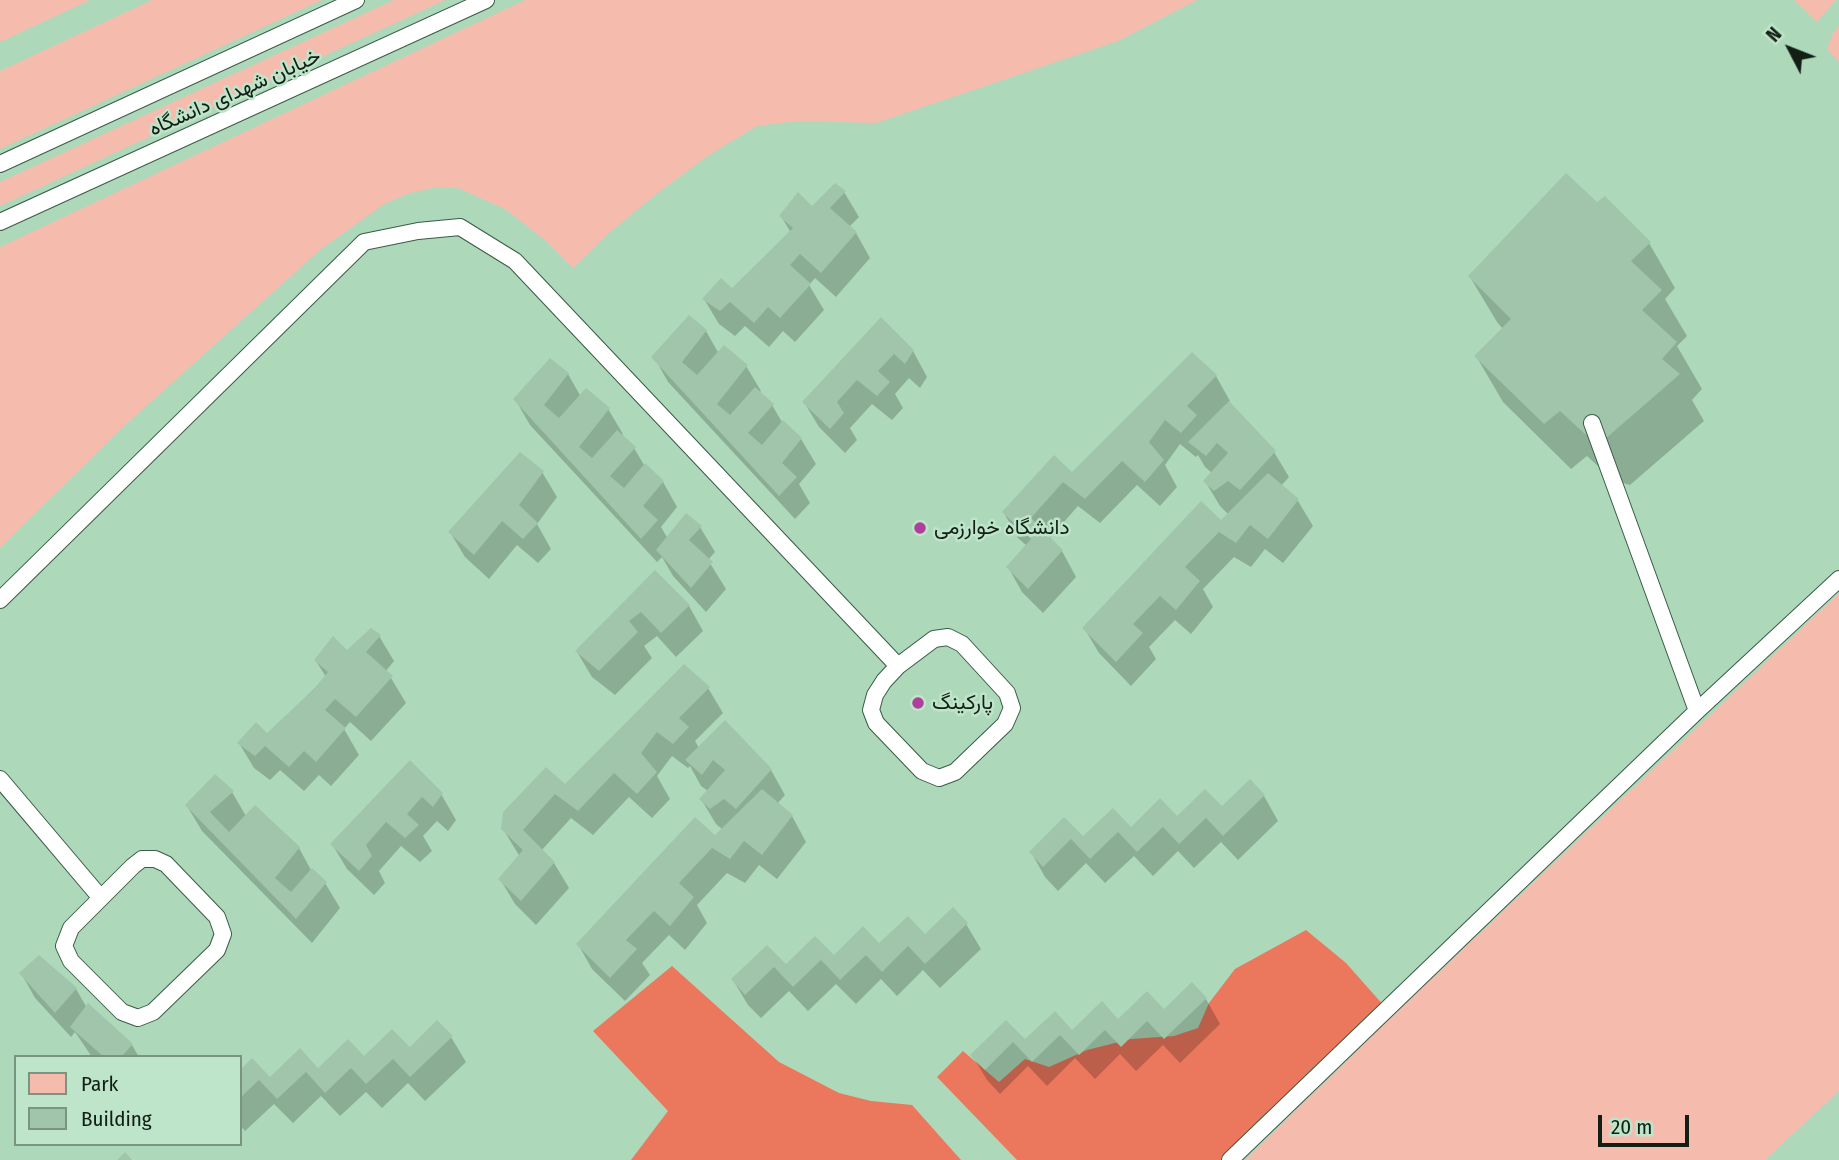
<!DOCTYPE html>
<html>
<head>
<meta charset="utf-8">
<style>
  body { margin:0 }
  #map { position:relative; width:1839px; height:1160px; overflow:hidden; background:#bee4c9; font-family:"Fira Sans Condensed",sans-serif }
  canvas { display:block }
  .legend { position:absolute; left:14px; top:1055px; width:228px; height:91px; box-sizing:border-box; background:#bee4c9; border:2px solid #799581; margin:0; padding:9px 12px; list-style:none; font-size:21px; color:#111f15 }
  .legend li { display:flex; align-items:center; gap:14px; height:35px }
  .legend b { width:35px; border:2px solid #799581 }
  .north { position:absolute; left:1755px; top:14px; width:70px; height:70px; -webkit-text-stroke:5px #bee4c9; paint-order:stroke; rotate:312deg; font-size:19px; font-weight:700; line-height:28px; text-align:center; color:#111f15 }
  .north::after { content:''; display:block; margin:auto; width:24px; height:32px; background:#111f15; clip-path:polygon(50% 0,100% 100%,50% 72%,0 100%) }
  .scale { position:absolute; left:1598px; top:1115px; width:91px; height:32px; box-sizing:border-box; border:4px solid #111f15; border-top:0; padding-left:9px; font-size:21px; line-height:24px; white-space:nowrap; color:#111f15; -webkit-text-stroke:5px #bee4c9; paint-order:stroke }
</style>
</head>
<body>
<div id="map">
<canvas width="1839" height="1160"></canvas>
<ul class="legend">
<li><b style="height:19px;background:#f5bcae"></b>Park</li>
<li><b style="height:19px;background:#a0c5ab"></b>Building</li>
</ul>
<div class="north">N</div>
<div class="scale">20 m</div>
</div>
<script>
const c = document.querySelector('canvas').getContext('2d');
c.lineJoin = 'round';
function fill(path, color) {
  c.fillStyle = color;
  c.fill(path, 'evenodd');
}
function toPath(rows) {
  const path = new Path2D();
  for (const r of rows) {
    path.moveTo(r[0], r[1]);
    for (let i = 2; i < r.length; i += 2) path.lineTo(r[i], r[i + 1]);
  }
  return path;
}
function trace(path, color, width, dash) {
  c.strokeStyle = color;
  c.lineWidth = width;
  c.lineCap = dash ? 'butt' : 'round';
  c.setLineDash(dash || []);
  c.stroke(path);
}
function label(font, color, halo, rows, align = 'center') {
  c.font = font + ' "Fira Sans Condensed",Vazirmatn,sans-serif';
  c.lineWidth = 5;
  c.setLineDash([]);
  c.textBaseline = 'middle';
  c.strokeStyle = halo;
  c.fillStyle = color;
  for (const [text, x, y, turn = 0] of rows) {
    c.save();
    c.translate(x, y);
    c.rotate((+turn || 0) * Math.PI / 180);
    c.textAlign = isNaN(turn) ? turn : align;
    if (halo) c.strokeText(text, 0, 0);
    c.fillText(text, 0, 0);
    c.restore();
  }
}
fill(toPath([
  [0,0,1839,0,1839,1160,0,1160],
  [16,1057,240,1057,240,1144,16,1144]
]), '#add9ba');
fill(toPath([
  [0,0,90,0,0,42],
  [152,0,322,0,0,149,0,71],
  [394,0,445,0,0,206,0,182],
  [525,0,1197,0,1118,41,876,123,796,121,757,126,709,155,659,192,610,232,573,268,546,241,505,209,458,188,437,187,410,193,384,204,320,250,122,428,0,548,0,247],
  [1794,0,1836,0,1817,22],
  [1839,26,1839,62,1827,49,1833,33],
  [1839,593,1839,1091,1765,1160,1245,1160,1401,1008]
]), '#f5bcae');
fill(toPath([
  [1306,930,1346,963,1385,1007,1229,1160,1017,1160,937,1077,963,1051,999,1082,1025,1059,1049,1067,1087,1050,1131,1039,1174,1036,1198,1028,1209,1003,1235,969],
  [672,966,779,1062,839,1093,871,1101,912,1105,961,1160,631,1160,668,1111,593,1031]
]), '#eb775d');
fill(toPath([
  [844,192,859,217,849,227,856,233,870,258,836,297,815,278,809,285,824,310,795,342,783,331,769,347,745,326,735,336,719,324,704,299,732,291,791,233,781,216,812,208],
  [1596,204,1649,243,1675,288,1665,299,1687,336,1677,346,1702,389,1692,400,1704,421,1630,485,1613,480,1587,456,1571,469,1503,402,1476,356,1503,329,1497,322,1470,277],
  [881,320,913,351,927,377,920,388,909,378,895,394,903,408,892,420,872,404,850,428,857,440,845,453,819,427,804,402],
  [706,331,719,354,746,366,761,391,759,393,772,405,782,422,801,439,816,464,799,484,810,503,795,519,668,382,654,357],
  [1192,355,1216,376,1230,401,1228,403,1274,452,1289,477,1281,486,1298,501,1313,526,1283,563,1265,549,1251,567,1234,557,1203,589,1213,607,1191,634,1175,620,1149,647,1156,659,1131,686,1099,653,1084,628,1229,515,1220,506,1205,481,1212,473,1205,467,1198,455,1196,457,1180,444,1165,465,1177,487,1160,506,1137,485,1100,523,1078,506,1049,539,1062,551,1076,577,1043,613,1022,592,1008,567,1027,546,1018,538,1004,513,1072,474],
  [568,374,581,397,608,409,623,434,621,436,634,448,644,465,663,482,677,507,661,527,668,539,700,527,715,552,708,560,726,589,706,612,673,576,662,557,657,562,530,425,515,399],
  [542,472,557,497,537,524,551,549,538,563,517,545,489,579,465,557,450,532],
  [655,572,689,606,703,631,676,657,657,636,644,646,652,658,615,695,592,677,577,652],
  [379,636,394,661,385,672,391,678,406,703,371,741,350,722,344,729,359,755,331,786,319,775,304,791,280,770,270,780,254,768,239,743,267,735,326,677,316,661,347,653],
  [708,688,723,713,695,741,699,748,771,770,785,795,777,804,792,816,806,842,777,879,759,865,745,883,727,873,697,905,707,923,685,950,669,935,642,963,650,975,625,1001,592,969,578,944,723,830,716,824,701,799,708,791,701,786,690,766,688,768,672,756,657,776,670,799,652,818,629,797,593,835,571,818,541,851,554,863,569,888,536,925,515,904,500,879,520,857,503,829],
  [410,762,441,794,456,820,448,831,437,821,423,836,432,851,420,862,401,846,379,871,385,883,374,895,347,869,332,844],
  [1250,782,1264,796,1278,821,1238,860,1221,842,1194,868,1178,851,1153,876,1134,856,1105,883,1086,863,1058,891,1045,877,1031,852,1064,819,1083,839,1131,829,1222,808],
  [232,792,246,816,299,848,311,870,325,883,340,908,312,943,202,831,187,806],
  [966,924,981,949,940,988,923,970,897,996,881,979,856,1004,836,984,808,1011,789,991,761,1018,748,1005,733,980,767,948,786,967,925,936],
  [21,973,76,989,87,1008,132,1045,139,1057,92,1057,75,1032,71,1037,35,998],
  [1206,999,1220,1024,1180,1063,1163,1045,1136,1071,1120,1054,1095,1079,1075,1058,1047,1086,1028,1066,1000,1094,987,1080,972,1055,1006,1023,1025,1042,1164,1011],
  [451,1037,466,1062,425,1101,408,1083,382,1108,366,1092,340,1116,321,1096,293,1123,274,1104,245,1131,240,1125,240,1072,252,1060,270,1079,300,1051,318,1070]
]), '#0003');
fill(toPath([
  [1566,173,1597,202,1605,196,1651,242,1631,261,1662,290,1642,310,1677,342,1662,359,1680,374,1604,440,1585,434,1560,411,1544,424,1474,356,1511,319,1468,276],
  [835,183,846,191,830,208,857,232,821,273,800,254,790,265,811,284,780,318,768,307,754,323,730,302,720,311,702,299,721,278,732,288,793,228,779,216,798,192,812,206],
  [689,315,707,330,682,362,697,375,724,345,748,365,717,404,730,415,755,387,774,404,748,433,762,445,783,420,802,438,782,463,797,477,779,496,651,357],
  [881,317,914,350,905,364,894,354,878,371,890,382,877,396,857,380,837,402,844,413,830,429,802,402],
  [1192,352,1217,375,1187,406,1197,415,1181,433,1165,420,1149,442,1164,460,1145,482,1122,461,1085,499,1063,482,1031,518,1063,550,1028,589,1006,567,1031,539,1002,512,1054,455,1072,472],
  [550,358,569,373,544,405,559,418,586,388,610,408,579,447,592,458,617,430,636,447,610,476,624,488,645,463,664,481,643,506,658,520,641,539,513,399],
  [1229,401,1276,451,1240,490,1228,481,1214,491,1203,481,1228,453,1217,443,1206,456,1188,442],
  [520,452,544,471,519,505,538,523,523,539,502,521,474,555,448,532],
  [1268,473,1299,499,1268,539,1250,525,1236,543,1219,532,1185,567,1200,581,1176,610,1160,596,1133,624,1143,633,1116,662,1082,628,1201,501,1221,520],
  [686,513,702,526,689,540,713,562,691,588,656,550],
  [655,570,690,605,661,633,641,612,629,621,638,632,599,671,575,651],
  [371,628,381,635,366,652,393,676,356,717,335,699,325,710,346,728,316,762,304,751,289,767,265,746,255,756,237,743,256,722,267,733,313,690,328,672,314,660,333,636,347,650],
  [684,664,710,687,679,718,689,727,673,744,657,732,641,753,657,772,637,794,614,773,578,811,555,794,523,830,555,862,521,901,498,879,523,850,501,829,503,812,546,767,565,784],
  [725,720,772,769,736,809,724,799,710,809,699,799,725,770,713,760,702,775,685,760],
  [410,760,443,793,433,807,422,797,407,814,419,825,405,838,386,822,366,845,372,856,359,871,330,844],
  [215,774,234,791,210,812,229,832,255,805,300,847,275,878,291,892,312,868,327,882,296,919,185,805],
  [1250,779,1265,795,1223,836,1206,818,1179,844,1163,827,1137,852,1118,832,1090,859,1071,839,1043,867,1029,852,1064,817,1083,836,1113,808,1131,827,1160,798,1177,816,1205,789,1222,806],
  [762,789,793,815,762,855,744,841,730,859,712,848,679,883,694,897,670,926,654,911,626,940,637,949,610,978,576,944,695,817,715,835],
  [953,907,968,923,925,964,908,946,882,972,866,955,840,980,821,960,793,987,774,967,745,995,731,979,767,945,786,964,815,936,834,955,863,926,879,943,908,916,925,934],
  [39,955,77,988,55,1013,19,973],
  [1192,982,1207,998,1164,1039,1147,1021,1121,1047,1105,1030,1079,1055,1060,1035,1032,1062,1013,1042,985,1070,970,1055,1006,1020,1025,1039,1055,1011,1072,1030,1102,1001,1118,1019,1147,991,1164,1009],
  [88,1003,133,1044,121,1057,104,1057,70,1027],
  [437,1020,453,1036,410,1077,393,1059,366,1084,351,1068,325,1093,306,1072,277,1099,259,1080,240,1098,240,1070,252,1058,270,1077,300,1048,318,1068,348,1039,364,1056,392,1029,410,1047],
  [125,1152,132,1160,117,1160]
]), '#a0c5ab');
const lane = toPath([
  [0,164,356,0],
  [0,222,486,0],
  [1592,423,1697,711],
  [0,600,364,242,418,231,460,227,515,261,898,666],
  [948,637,962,644,1007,693,1012,708,1005,724,955,772,939,778,922,771,876,723,871,710,875,695,884,681,898,666,934,639,948,637],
  [0,779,100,897],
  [142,859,155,859,166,864,217,917,223,934,217,950,153,1012,138,1018,122,1012,71,961,64,946,71,928,133,866,142,859],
  [1230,1160,1697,711,1839,579]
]);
trace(lane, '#3a5b45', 18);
trace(lane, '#fff', 16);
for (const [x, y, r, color] of [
  [920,528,7,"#ae3f9d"],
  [918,703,7,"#ae3f9d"]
]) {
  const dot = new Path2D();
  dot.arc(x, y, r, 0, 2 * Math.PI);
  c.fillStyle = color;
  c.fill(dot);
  trace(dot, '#bee4c9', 2.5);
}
label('21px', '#111f15', '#bee4c9', [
  ["خیابان شهدای دانشگاه",235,93,-24]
]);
label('21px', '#111f15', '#bee4c9', [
  ["دانشگاه خوارزمی",934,528],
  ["پارکینگ",932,703]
], 'left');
</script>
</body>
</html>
